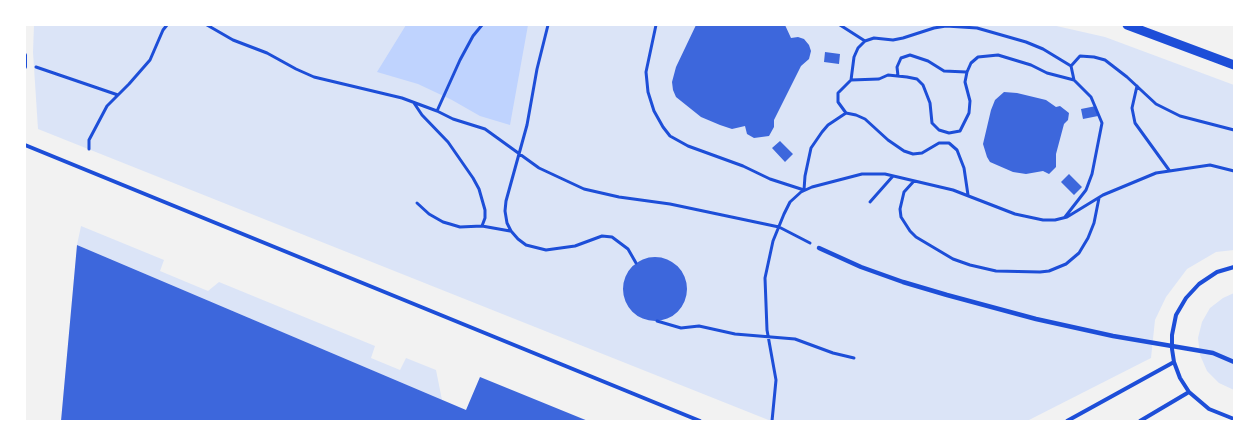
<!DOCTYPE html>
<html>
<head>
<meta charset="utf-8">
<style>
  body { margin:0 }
  #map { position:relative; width:1259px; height:446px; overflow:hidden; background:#f2f2f2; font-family:"PT Serif",serif }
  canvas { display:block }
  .frame { position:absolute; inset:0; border:26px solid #fff; pointer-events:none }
</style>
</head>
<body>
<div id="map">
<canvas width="1259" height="446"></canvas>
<div class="frame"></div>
</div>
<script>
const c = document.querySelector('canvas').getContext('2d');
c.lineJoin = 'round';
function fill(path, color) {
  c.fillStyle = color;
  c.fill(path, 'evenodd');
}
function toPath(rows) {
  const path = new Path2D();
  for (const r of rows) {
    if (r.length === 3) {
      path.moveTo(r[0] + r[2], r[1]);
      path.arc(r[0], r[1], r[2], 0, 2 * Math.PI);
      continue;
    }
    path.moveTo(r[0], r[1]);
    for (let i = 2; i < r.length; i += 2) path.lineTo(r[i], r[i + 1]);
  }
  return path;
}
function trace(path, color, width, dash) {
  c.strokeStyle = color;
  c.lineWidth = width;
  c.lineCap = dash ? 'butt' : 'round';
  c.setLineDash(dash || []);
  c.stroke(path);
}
fill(toPath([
  [34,25,1052,25,1105,37,1234,85,1234,250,1216,252,1187,269,1166,297,1155,320,1151,358,1027,421,771,421,38,129,33,52],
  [81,226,164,260,160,271,208,291,219,282,375,346,371,358,400,370,406,358,436,370,442,400,77,245],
  [1234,293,1234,390,1219,383,1207,371,1200,355,1198,338,1202,322,1210,308,1223,298]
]), '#dbe4f7');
fill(toPath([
  [406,25,528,25,510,125,480,116,452,100,418,84,377,72]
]), '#bfd3fe');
fill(toPath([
  [696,25,785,25,791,38,798,37,804,39,809,45,811,51,809,59,801,66,774,120,774,127,769,136,754,138,747,134,745,126,732,129,720,125,701,117,676,97,673,90,672,82,676,67],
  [825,52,840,54,839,64,824,62],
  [1004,92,1017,93,1046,100,1056,107,1060,106,1069,113,1068,120,1064,124,1056,154,1056,167,1049,174,1043,171,1026,174,1013,172,990,162,987,157,983,144,991,110,995,100],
  [1096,106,1098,116,1083,119,1081,109],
  [780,141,793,154,785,162,772,148],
  [1069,174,1082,187,1074,195,1061,182],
  [77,245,466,410,480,377,588,421,61,421],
  [655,289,32]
]), '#3d67dc');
trace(toPath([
  [207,25,233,40,267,53,296,69,314,77,402,98,437,111,453,119,485,129,539,168,584,189,619,197,670,204,779,227,810,243],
  [548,25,537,69,527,125,506,201,505,211,507,223,511,231,518,239,526,245,546,250,575,246,602,236,612,237,628,249,636,263],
  [656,25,646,72,648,92,654,111,663,127,670,136,688,146,743,166,770,179,804,190,805,176,811,148,822,132,828,125,846,113,856,115,865,119,888,140,904,151,913,154,922,153,939,143,949,143,957,150,964,168,968,195],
  [840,25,865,41],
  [36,67,118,95],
  [898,76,897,67,901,58,910,55,928,61,944,71,966,72],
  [851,80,854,57,858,48,865,41,874,38,893,40,903,38,934,28,946,26,977,28,1026,42,1043,49,1071,66],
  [1137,86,1132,108,1135,123,1169,170],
  [414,103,422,115,448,142,473,178,479,189,485,210,485,218,482,226],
  [437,111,460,60,473,36,482,25],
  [846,113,838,102,838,93,851,80,879,79,888,75,907,77,917,79,923,85,930,103,932,123,939,130,949,133,960,131,969,113,970,101,965,82,967,72,971,63,978,57,998,55,1031,65,1047,73,1074,80],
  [89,149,89,140,107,106,129,84,150,60,163,30,167,25],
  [914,181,904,192,900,209,901,217,910,231,916,237,953,259,970,265,996,271,1040,272,1049,271,1066,264,1079,253,1088,238,1094,223,1099,198],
  [870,202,893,176],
  [417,203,429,214,443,222,450,224,460,227,482,226,510,231],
  [1065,217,1086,190,1092,174,1102,123,1091,97,1074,80,1071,66,1080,56,1094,57,1105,60,1127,77,1156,104,1180,116,1234,130],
  [657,321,681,328,699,326,735,334,795,339,833,353,854,358],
  [772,421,776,380,767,330,765,278,773,241,784,214,790,202,801,192,812,187,862,174,885,174,953,190,1015,214,1043,220,1055,220,1067,217,1103,195,1156,173,1210,165,1234,171]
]), '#1d4ed8', 3);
trace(toPath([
  [25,55,25,67],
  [25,145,700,421],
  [1234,267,1217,272,1199,284,1186,298,1176,315,1172,335,1172,349,1174,362,1180,378,1189,392,1209,409,1234,419],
  [1067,421,1174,362],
  [1140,421,1189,392]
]), '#1d4ed8', 4);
trace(toPath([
  [819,248,861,267,903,282,947,295,1036,319,1113,336,1213,353,1234,362]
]), '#1d4ed8', 4.5);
trace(toPath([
  [1127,25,1234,65]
]), '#1d4ed8', 9);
</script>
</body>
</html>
